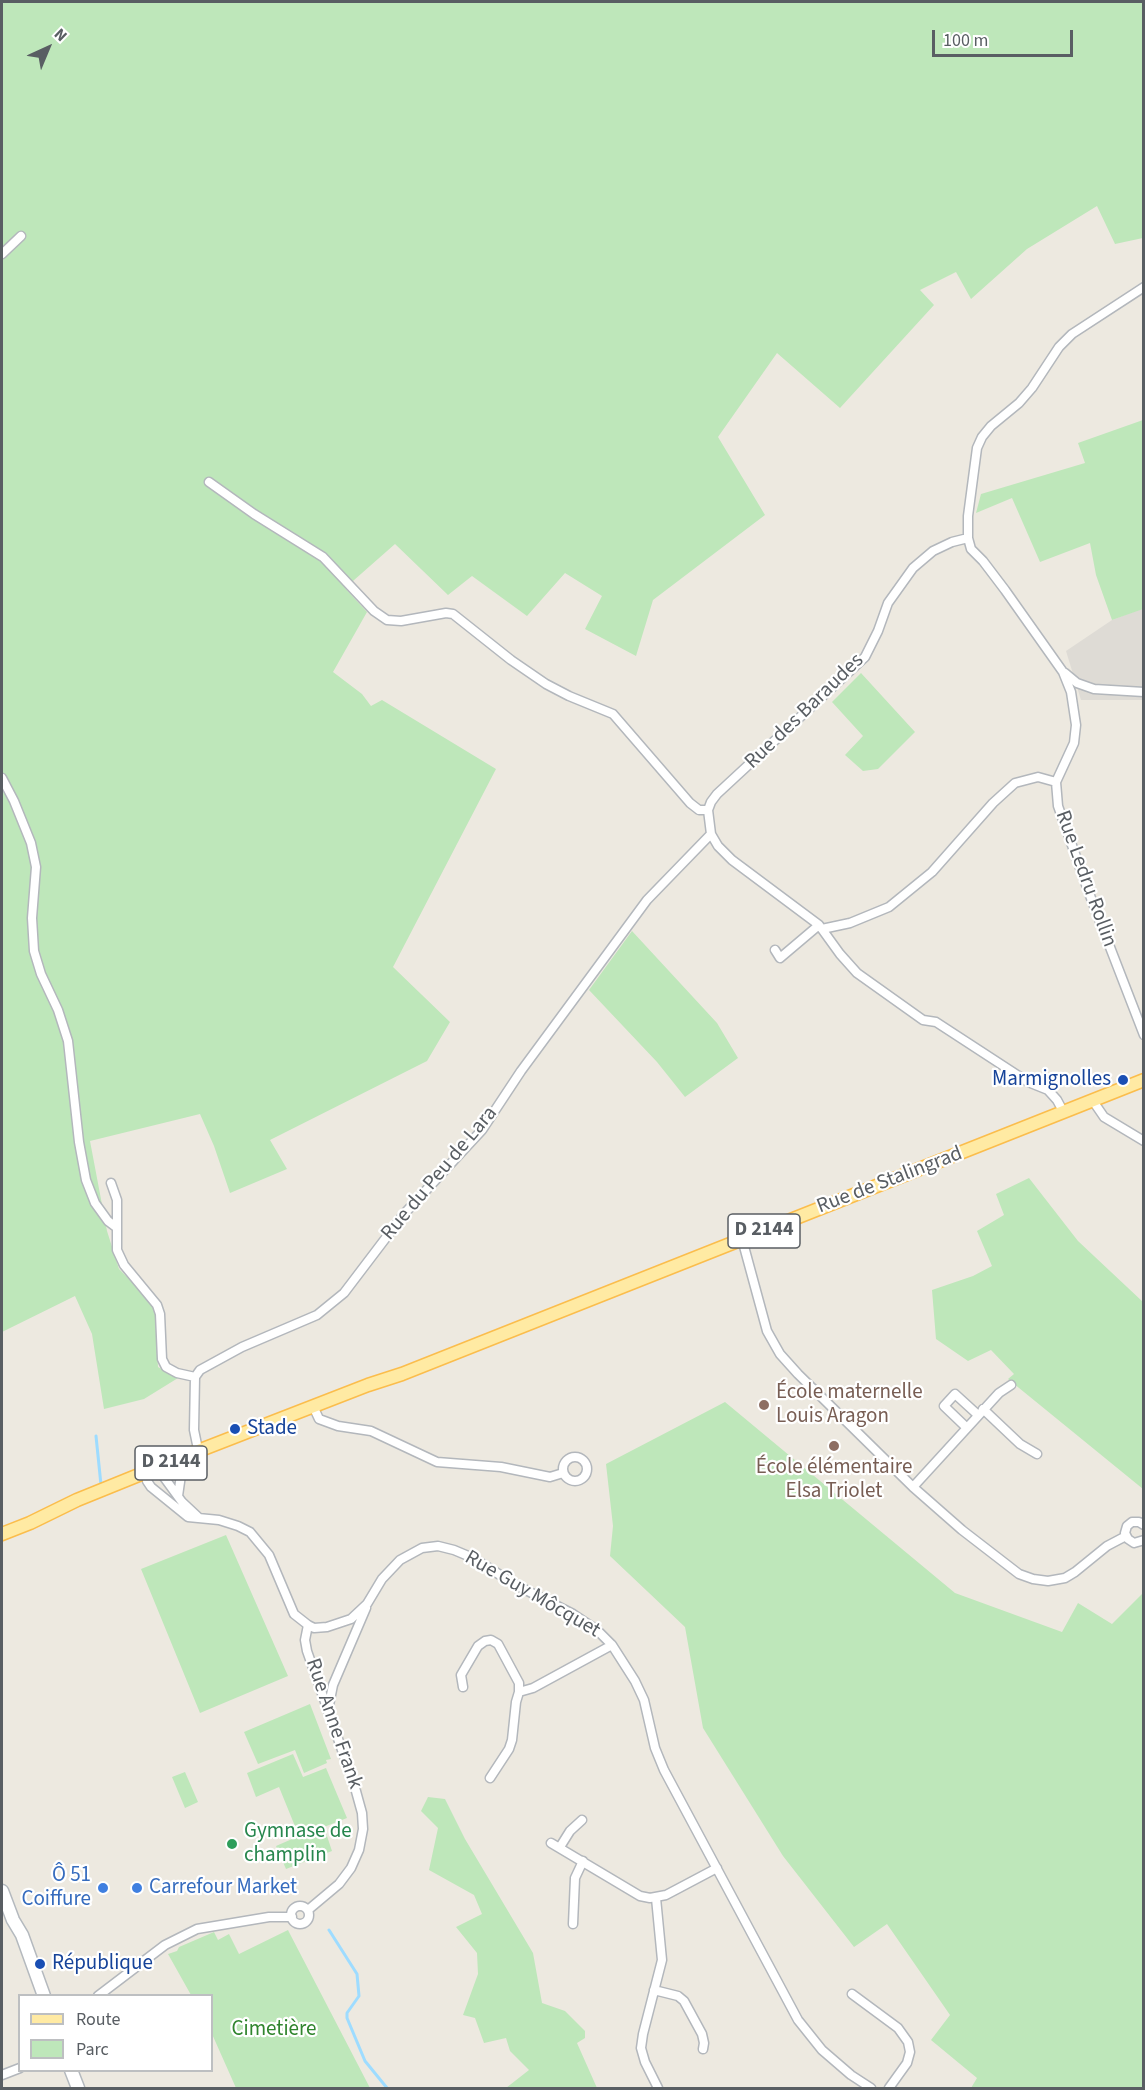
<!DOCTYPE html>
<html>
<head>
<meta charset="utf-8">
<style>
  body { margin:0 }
  #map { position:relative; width:1145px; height:2090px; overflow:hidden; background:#ede9e0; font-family:"Source Sans 3",sans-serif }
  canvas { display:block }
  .frame { position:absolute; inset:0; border:3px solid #595e63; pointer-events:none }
  .legend { position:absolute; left:18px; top:1994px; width:195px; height:78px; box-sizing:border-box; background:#fff; border:2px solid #bdbfc1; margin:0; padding:8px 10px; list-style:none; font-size:18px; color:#595e63 }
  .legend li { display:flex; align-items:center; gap:12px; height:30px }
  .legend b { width:30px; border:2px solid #bdbfc1 }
  .north { position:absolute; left:18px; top:18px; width:60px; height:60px; -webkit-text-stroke:4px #fff; paint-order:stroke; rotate:44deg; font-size:16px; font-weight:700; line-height:24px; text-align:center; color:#595e63 }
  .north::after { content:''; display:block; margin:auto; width:21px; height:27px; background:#595e63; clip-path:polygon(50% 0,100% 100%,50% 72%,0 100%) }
  .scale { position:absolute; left:932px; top:30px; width:141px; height:27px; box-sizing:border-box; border:3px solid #595e63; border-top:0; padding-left:8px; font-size:18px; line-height:21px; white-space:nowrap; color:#595e63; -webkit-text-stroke:4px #fff; paint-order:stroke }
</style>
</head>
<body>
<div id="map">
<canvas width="1145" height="2090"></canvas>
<div class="frame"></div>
<ul class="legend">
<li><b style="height:8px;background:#ffeaa3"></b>Route</li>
<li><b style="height:16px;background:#bee7ba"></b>Parc</li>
</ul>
<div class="north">N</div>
<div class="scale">100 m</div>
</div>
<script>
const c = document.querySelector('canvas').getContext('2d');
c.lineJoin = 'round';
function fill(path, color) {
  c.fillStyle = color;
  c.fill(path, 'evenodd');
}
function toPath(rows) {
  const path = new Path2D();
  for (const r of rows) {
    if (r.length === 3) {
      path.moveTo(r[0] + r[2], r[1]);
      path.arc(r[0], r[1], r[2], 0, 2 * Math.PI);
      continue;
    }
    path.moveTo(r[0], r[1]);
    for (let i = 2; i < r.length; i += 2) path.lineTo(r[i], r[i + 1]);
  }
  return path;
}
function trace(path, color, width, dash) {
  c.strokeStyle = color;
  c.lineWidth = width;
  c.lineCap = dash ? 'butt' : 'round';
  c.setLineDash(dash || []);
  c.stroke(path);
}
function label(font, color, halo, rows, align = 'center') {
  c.font = font + ' "Source Sans 3",sans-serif';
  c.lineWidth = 4.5;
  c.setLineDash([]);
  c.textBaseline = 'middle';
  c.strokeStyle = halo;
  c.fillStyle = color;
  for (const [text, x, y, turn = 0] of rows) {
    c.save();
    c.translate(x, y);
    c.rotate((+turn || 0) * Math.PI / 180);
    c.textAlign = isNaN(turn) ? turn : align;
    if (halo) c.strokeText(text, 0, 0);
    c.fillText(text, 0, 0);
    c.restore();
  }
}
fill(toPath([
  [1143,608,1143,700,1081,700,1066,651,1112,620]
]), '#dedbd5');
fill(toPath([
  [2,2,1143,2,1143,238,1115,244,1097,206,1027,249,971,299,956,272,920,290,934,305,840,408,777,353,718,437,765,515,653,600,636,656,585,629,602,596,565,573,527,616,472,576,448,595,395,544,345,588,367,612,333,672,362,694,371,706,382,700,496,769,393,967,450,1022,427,1061,270,1140,287,1169,230,1193,214,1146,200,1114,90,1141,107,1231,119,1269,149,1299,155,1311,158,1367,178,1378,144,1399,104,1409,92,1334,75,1296,2,1332],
  [1143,420,1143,609,1112,620,1096,575,1090,543,1040,562,1012,498,976,513,981,494,1085,463,1078,443],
  [861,673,915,732,878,769,863,771,845,755,863,736,832,702],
  [632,931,717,1023,738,1058,685,1097,657,1062,589,990],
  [1029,1178,1078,1241,1143,1302,1143,1489,1008,1379,1014,1374,991,1350,968,1361,936,1339,932,1290,973,1276,992,1266,977,1231,1004,1215,996,1194],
  [725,1402,955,1593,1062,1632,1078,1603,1112,1624,1143,1593,1143,2088,971,2088,977,2078,931,2040,950,2015,887,1924,854,1947,783,1856,703,1728,685,1627,610,1556,613,1526,606,1464],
  [226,1535,288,1676,200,1713,141,1569],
  [310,1704,331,1759,326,1760,327,1763,304,1773,295,1750,258,1764,244,1732],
  [293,1754,303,1777,326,1768,347,1818,324,1827,332,1851,286,1869,276,1846,299,1836,279,1787,256,1797,247,1773],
  [185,1772,198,1802,185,1808,172,1777],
  [428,1797,445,1799,465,1839,533,1953,542,2003,565,2011,585,2031,585,2038,577,2043,597,2088,506,2088,529,2070,510,2051,506,2038,484,2043,475,2018,463,2015,478,1974,477,1953,456,1927,482,1914,474,1895,429,1870,438,1828,421,1811],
  [288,1930,290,1934,370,2088,236,2088,212,2034,212,1996,191,1995,168,1954,177,1951,179,1947,214,1932,218,1940,229,1934,239,1954]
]), '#bee7ba');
trace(toPath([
  [96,1436,101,1485],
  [329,1930,357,1974,359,1996,347,2013,347,2018,365,2061,387,2088]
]), '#9edcff', 3);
const street = toPath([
  [2,254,21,236],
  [1144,287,1072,334,1059,347,1032,388,1019,403,991,426,982,437,977,448,968,516,968,538,971,549,983,561,1005,590,1063,672,1071,692,1076,725,1074,743,1056,782,1058,806,1089,893,1144,1035],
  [209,482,254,514,323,557,374,611,387,620,401,621,446,613,453,614,511,660,546,684,569,696,613,714,690,803,699,810,708,810,711,834,718,846,732,860,819,925,840,954,857,973,923,1020,936,1022,1028,1082,1048,1090,1057,1100,1064,1113],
  [1065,673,1077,683,1094,689,1144,692],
  [2,778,14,801,31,843,36,867,32,918,34,951,41,974,58,1010,68,1041,79,1142,86,1180,95,1203,108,1221,116,1227],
  [708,810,711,802,717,794,865,657,878,631,888,603,913,568,933,551,952,542,968,538],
  [822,929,850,923,889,907,932,872,993,803,1015,783,1038,777,1056,782],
  [775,950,780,958,819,925],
  [1093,1101,1104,1117,1144,1141],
  [111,1183,117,1200,117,1250,124,1265,157,1305,160,1314,162,1359,166,1367,177,1373,195,1377,194,1430,200,1459],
  [742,1239,767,1331,780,1354,798,1374,913,1487,962,1530,1019,1574,1033,1579,1048,1581,1065,1578,1075,1572,1107,1546,1126,1536],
  [195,1377,200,1370,242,1347,317,1315,344,1293,404,1214,482,1130,521,1071,647,900,711,834],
  [313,1406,319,1419,338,1426,371,1431,437,1462,501,1467,550,1477,563,1473],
  [983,1409,1020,1444,1037,1454],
  [967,1428,944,1406,955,1394,978,1415],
  [575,1469,12],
  [158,1469,182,1502,198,1517],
  [147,1473,147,1481,151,1487,188,1517,219,1520,238,1526,250,1532,269,1555,294,1614,308,1625,314,1628,327,1627,351,1619,367,1604,382,1579,400,1560,422,1548,438,1546,454,1550,473,1558,516,1585,573,1614,597,1630,612,1645,635,1681,644,1700,655,1748,664,1770,798,2020,822,2050,851,2075,871,2088],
  [913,1487,999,1393,1011,1385],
  [178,1496,181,1475,188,1464],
  [1144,1525,1139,1522,1132,1522,1127,1526,1125,1533,1128,1539,1134,1543,1144,1540],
  [463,1687,461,1675,478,1646,485,1641,491,1640,498,1644,519,1683,519,1692,533,1688,612,1645],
  [329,1705,333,1685,366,1608],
  [490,1778,509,1749,512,1740,516,1702,519,1692],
  [551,1843,640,1896,650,1898,666,1895,717,1868],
  [560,1847,570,1831,582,1820],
  [656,1898,662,1960,643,2034,641,2048,645,2062,658,2088],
  [300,1915,9],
  [308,1910,339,1884,351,1868,359,1850,363,1829,362,1813,354,1784,307,1651,305,1640,308,1625],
  [573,1924,575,1878,583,1861],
  [654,1990,678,1996,684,2001,702,2034,704,2043,703,2049],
  [852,1994,898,2028,908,2042,910,2052,907,2063,889,2088],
  [98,1996,165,1945,197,1929,269,1917,292,1917],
  [2,2075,20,2068]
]);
const secondary = toPath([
  [2,1891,13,1920,22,1935,44,1996],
  [71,2070,78,2088]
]);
const primary = toPath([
  [2,1534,30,1523,77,1500,198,1451,368,1385,402,1374,1144,1080]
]);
trace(street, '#b3b7bc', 11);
trace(secondary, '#b4b9be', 15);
trace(primary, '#fbbd4c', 15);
trace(street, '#fff', 8);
trace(secondary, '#fff', 12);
trace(primary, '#ffeaa3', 12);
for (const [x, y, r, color] of [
  [1123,1080,6,"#1a4fb4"],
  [764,1405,6,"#8d6e63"],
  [235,1429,6,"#1a4fb4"],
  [834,1446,6,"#8d6e63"],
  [232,1844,6,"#2e9e5b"],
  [103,1888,6,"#3f7fe0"],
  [137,1888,6,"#3f7fe0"],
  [40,1964,6,"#1a4fb4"]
]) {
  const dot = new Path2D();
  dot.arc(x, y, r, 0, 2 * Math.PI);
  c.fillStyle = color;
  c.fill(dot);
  trace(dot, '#fff', 2);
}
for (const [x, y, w] of [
  [764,1231,72],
  [171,1463,72]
]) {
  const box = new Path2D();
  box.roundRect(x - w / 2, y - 17, w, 34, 4.5);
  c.fillStyle = '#fff';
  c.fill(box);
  trace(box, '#595e63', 1.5);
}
label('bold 20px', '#595e63', null, [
  ["D 2144",764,1231],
  ["D 2144",171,1463]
]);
label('21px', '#595e63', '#fff', [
  ["Rue des Baraudes",805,712,-44],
  ["Rue Ledru Rollin",1085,879,70],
  ["Rue du Peu de Lara",440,1174,-50],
  ["Rue de Stalingrad",890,1181,-21],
  ["Rue Guy Môcquet",532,1595,30],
  ["Rue Anne Frank",333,1724,71]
]);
label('21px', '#164399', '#fff', [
  ["Marmignolles",1111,1080,"right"],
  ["Stade",247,1429],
  ["République",52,1964]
], 'left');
label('21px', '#785e54', '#fff', [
  ["École maternelle",776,1393],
  ["Louis Aragon",776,1417],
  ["École élémentaire",834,1468,"center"],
  ["Elsa Triolet",834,1492,"center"]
], 'left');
label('21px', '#27864d', '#fff', [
  ["Gymnase de",244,1832],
  ["champlin",244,1856]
], 'left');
label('21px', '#366cbe', '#fff', [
  ["Ô 51",91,1876],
  ["Coiffure",91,1900],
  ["Carrefour Market",149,1888,"left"]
], 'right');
label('21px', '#30852e', '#fff', [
  ["Cimetière",274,2030]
]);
</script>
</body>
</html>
